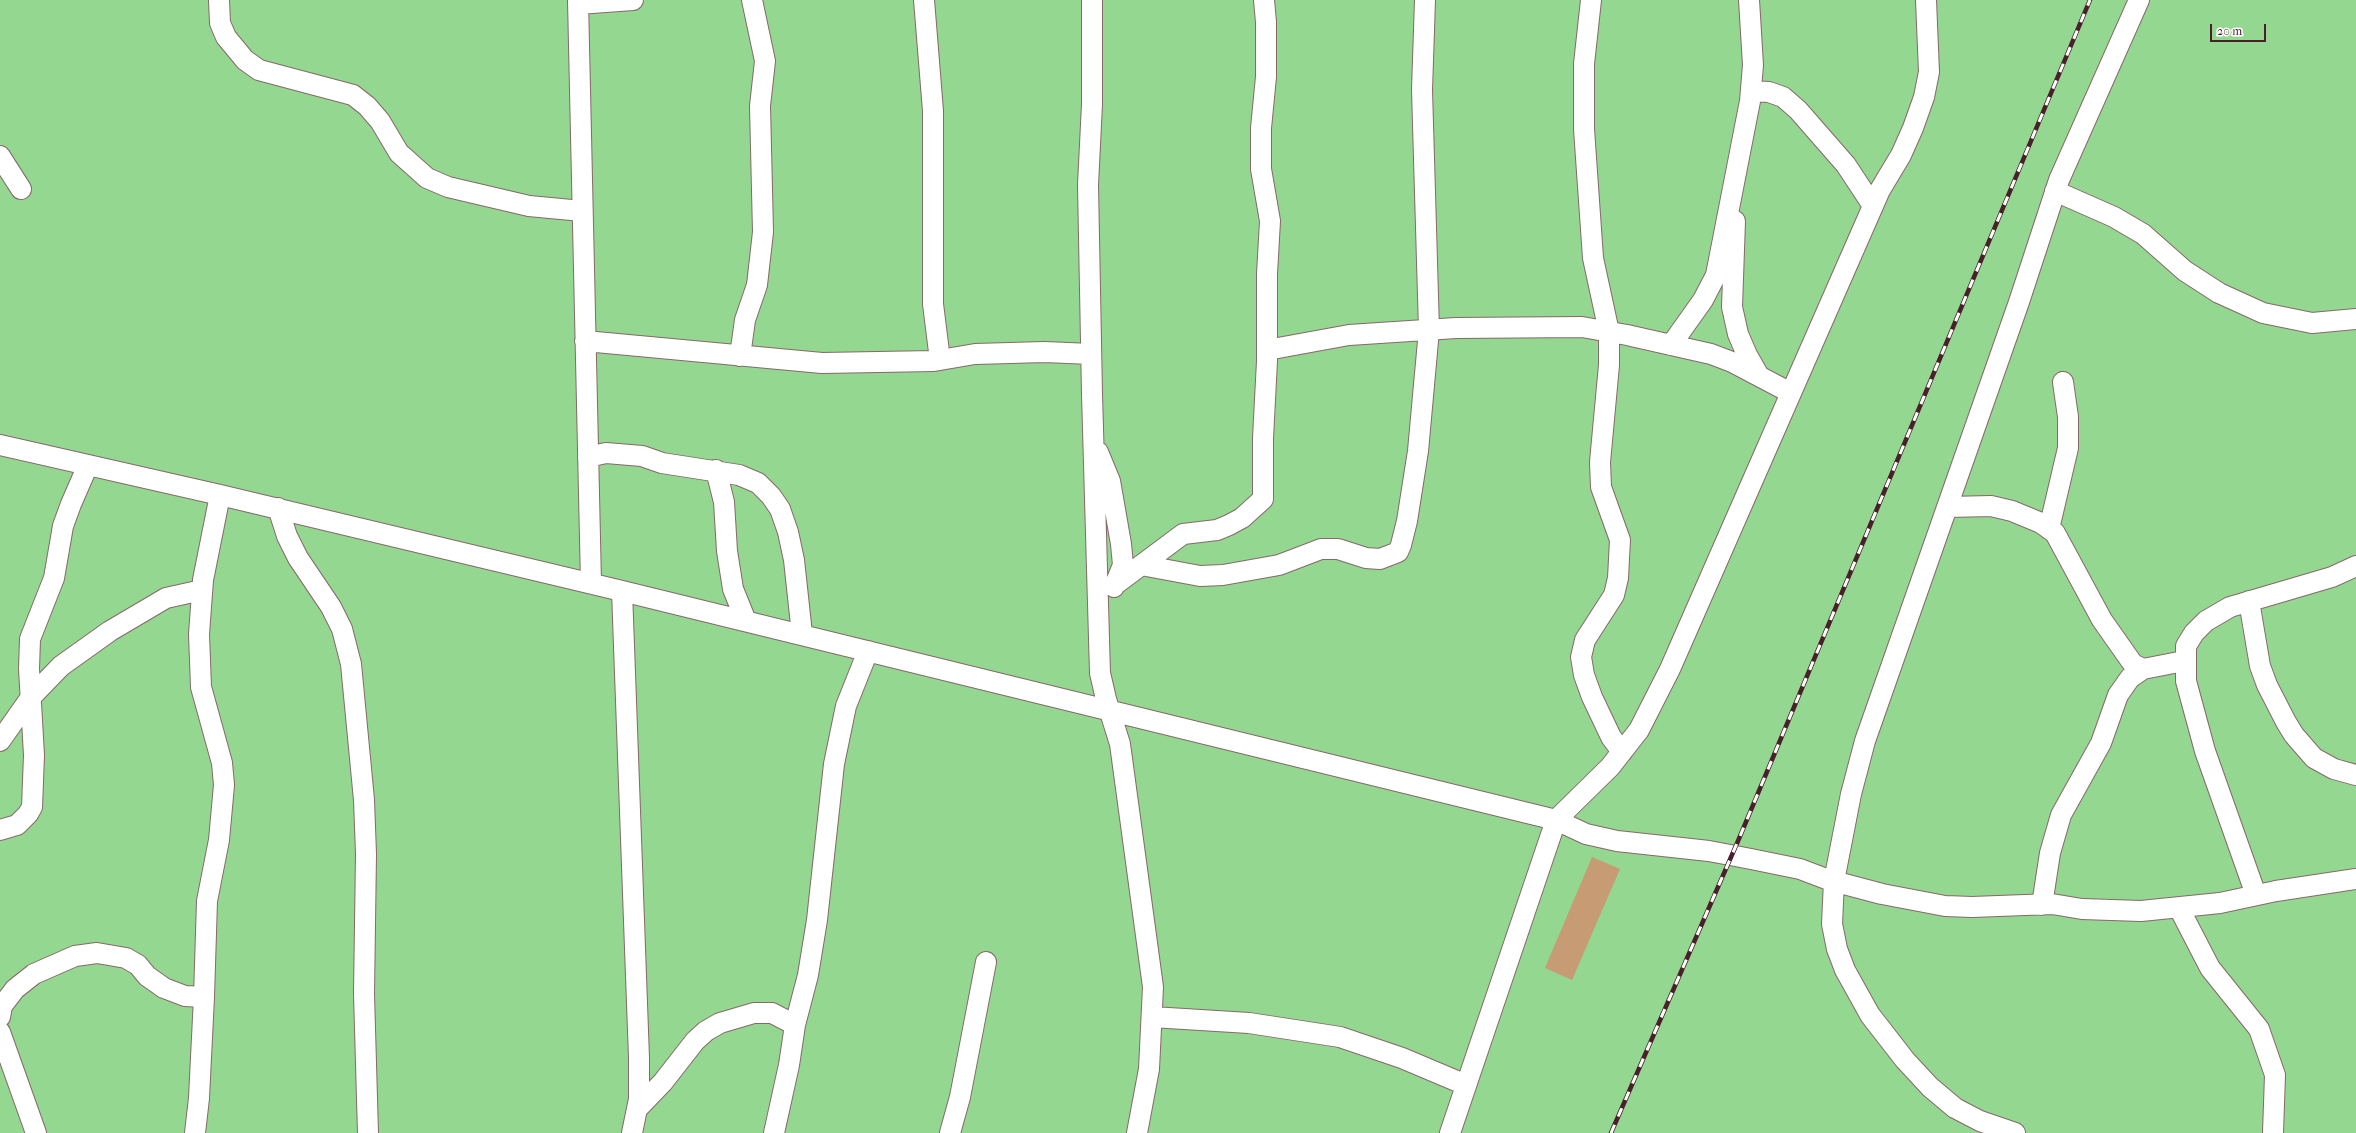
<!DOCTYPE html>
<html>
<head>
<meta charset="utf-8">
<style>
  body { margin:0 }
  #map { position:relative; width:2356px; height:1133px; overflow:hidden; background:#f9f1e3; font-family:"IM FELL French Canon",serif }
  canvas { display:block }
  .scale { position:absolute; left:2210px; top:24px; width:56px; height:18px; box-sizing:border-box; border:2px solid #4a1f2b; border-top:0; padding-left:5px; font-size:12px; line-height:14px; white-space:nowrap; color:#4a1f2b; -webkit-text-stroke:3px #fff; paint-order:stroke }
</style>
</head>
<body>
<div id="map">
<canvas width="2356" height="1133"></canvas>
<div class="scale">20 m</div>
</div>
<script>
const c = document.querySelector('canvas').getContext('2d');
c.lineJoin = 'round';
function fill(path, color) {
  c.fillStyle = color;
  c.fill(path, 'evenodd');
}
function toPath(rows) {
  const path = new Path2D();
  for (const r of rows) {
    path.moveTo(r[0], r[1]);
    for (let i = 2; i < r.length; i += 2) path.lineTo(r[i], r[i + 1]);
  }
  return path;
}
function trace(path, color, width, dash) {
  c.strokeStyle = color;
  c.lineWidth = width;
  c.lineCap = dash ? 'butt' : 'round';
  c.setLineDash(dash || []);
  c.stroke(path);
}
fill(toPath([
  [0,0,2356,0,2356,1133,0,1133]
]), '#93d790');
fill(toPath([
  [1592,857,1620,869,1572,980,1545,968]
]), '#c79b74');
const street = toPath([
  [219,0,220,23,226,37,245,60,259,70,353,95,367,106,380,121,399,153,427,178,448,187,529,206,582,211],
  [578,0,591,583],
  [924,0,933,111,933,304,940,360],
  [1092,0,1092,104,1088,185,1092,394,1100,673,1106,699,1120,744,1153,987,1149,1069,1137,1133],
  [1591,0,1584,64,1584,129,1593,258,1609,332,1609,365,1600,462,1601,487,1620,540,1618,578,1614,595,1585,640,1581,657,1584,675,1592,697,1611,737,1622,752],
  [578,4,633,0],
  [1751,91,1769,92,1783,97,1798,110,1846,165,1873,206],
  [0,156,21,189],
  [2055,191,2114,217,2143,234,2185,271,2219,293,2263,313,2312,323,2356,319],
  [1735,221,1732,307,1738,334,1747,355,1759,376],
  [585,341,822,363,934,361,975,354,1045,352,1091,354],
  [1671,345,1703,300,1716,275,1750,101,1753,65,1749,0],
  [1267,350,1349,335,1456,328,1582,327,1627,335,1711,354,1732,362,1791,393],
  [740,356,745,320,757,285,763,232,760,106,765,61,752,0],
  [0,445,220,495,622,591,1556,820,1610,767,1639,730,1670,669,1880,190,1901,155,1913,128,1924,97,1929,72,1926,0],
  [1098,452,1110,481,1121,544,1123,565,1114,587],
  [588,457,606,453,642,456,662,463,739,475,758,483,771,496,780,509,788,532,794,560,802,634],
  [716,470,724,502,727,551,733,589,746,621],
  [1948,507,1991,506,2012,511,2041,523,2055,533,2102,620,2133,664,2143,669],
  [278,508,287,536,298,558,331,607,342,629,351,664,364,800,366,854,364,994,368,1133],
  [2049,529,2068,448,2068,417,2063,382],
  [1141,565,1200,576,1223,575,1279,565,1321,549,1338,549,1366,558,1380,559,1398,552,1401,545,1407,521,1418,451,1429,330,1422,90,1425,0],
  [1116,584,1183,534,1217,530,1229,525,1242,518,1263,499,1263,438,1267,361,1267,274,1270,221,1261,169,1261,128,1266,77,1266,22,1264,0],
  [622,591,639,1058,639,1099,632,1133],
  [2249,601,2260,666,2267,685,2286,722,2294,735,2314,758,2334,769,2356,775],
  [0,741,31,697,61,666,110,631,166,598,202,590],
  [0,830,17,825,28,814,32,807,34,755,29,669,30,639,54,578,63,526,71,504,88,465],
  [2256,895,2205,751,2186,681,2186,646,2194,633,2206,621,2230,607,2332,577,2356,566],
  [2042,905,2050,853,2061,815,2101,743,2118,695,2130,678,2143,669,2184,661],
  [2179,908,2210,968,2259,1029,2275,1075,2273,1133],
  [0,1017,2,1006,15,989,34,974,75,956,97,953,126,958,138,965,147,976,164,988,185,996,204,997],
  [1152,1017,1249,1023,1340,1037,1402,1058,1466,1085],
  [0,1032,36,1133],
  [637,1109,663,1082,695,1041,706,1031,720,1023,754,1013,772,1013,795,1025],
  [195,1133,199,1098,204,997,207,901,219,840,224,785,222,763,201,687,199,634,203,580,220,495],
  [774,1133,789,1065,795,1025,808,975,817,920,834,764,846,706,868,651],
  [950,1133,960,1097,986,962],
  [1450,1133,1556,820,1586,834,1617,841,1709,851,1751,859,1800,869,1829,880,1882,894,1945,906,1972,907,2052,904,2082,909,2141,911,2220,903,2276,891,2356,879],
  [2015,1133,1980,1121,1955,1108,1930,1087,1905,1060,1870,1015,1845,970,1837,949,1832,924,1834,881,1851,794,1865,741,2019,302,2059,180,2139,0]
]);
trace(street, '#87686b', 22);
trace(street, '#fff', 20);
const rail = toPath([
  [1611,1133,1738,841,2090,0]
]);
trace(rail, '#4a1f2b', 4.5);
trace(rail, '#fff', 3, [9]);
</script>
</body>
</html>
